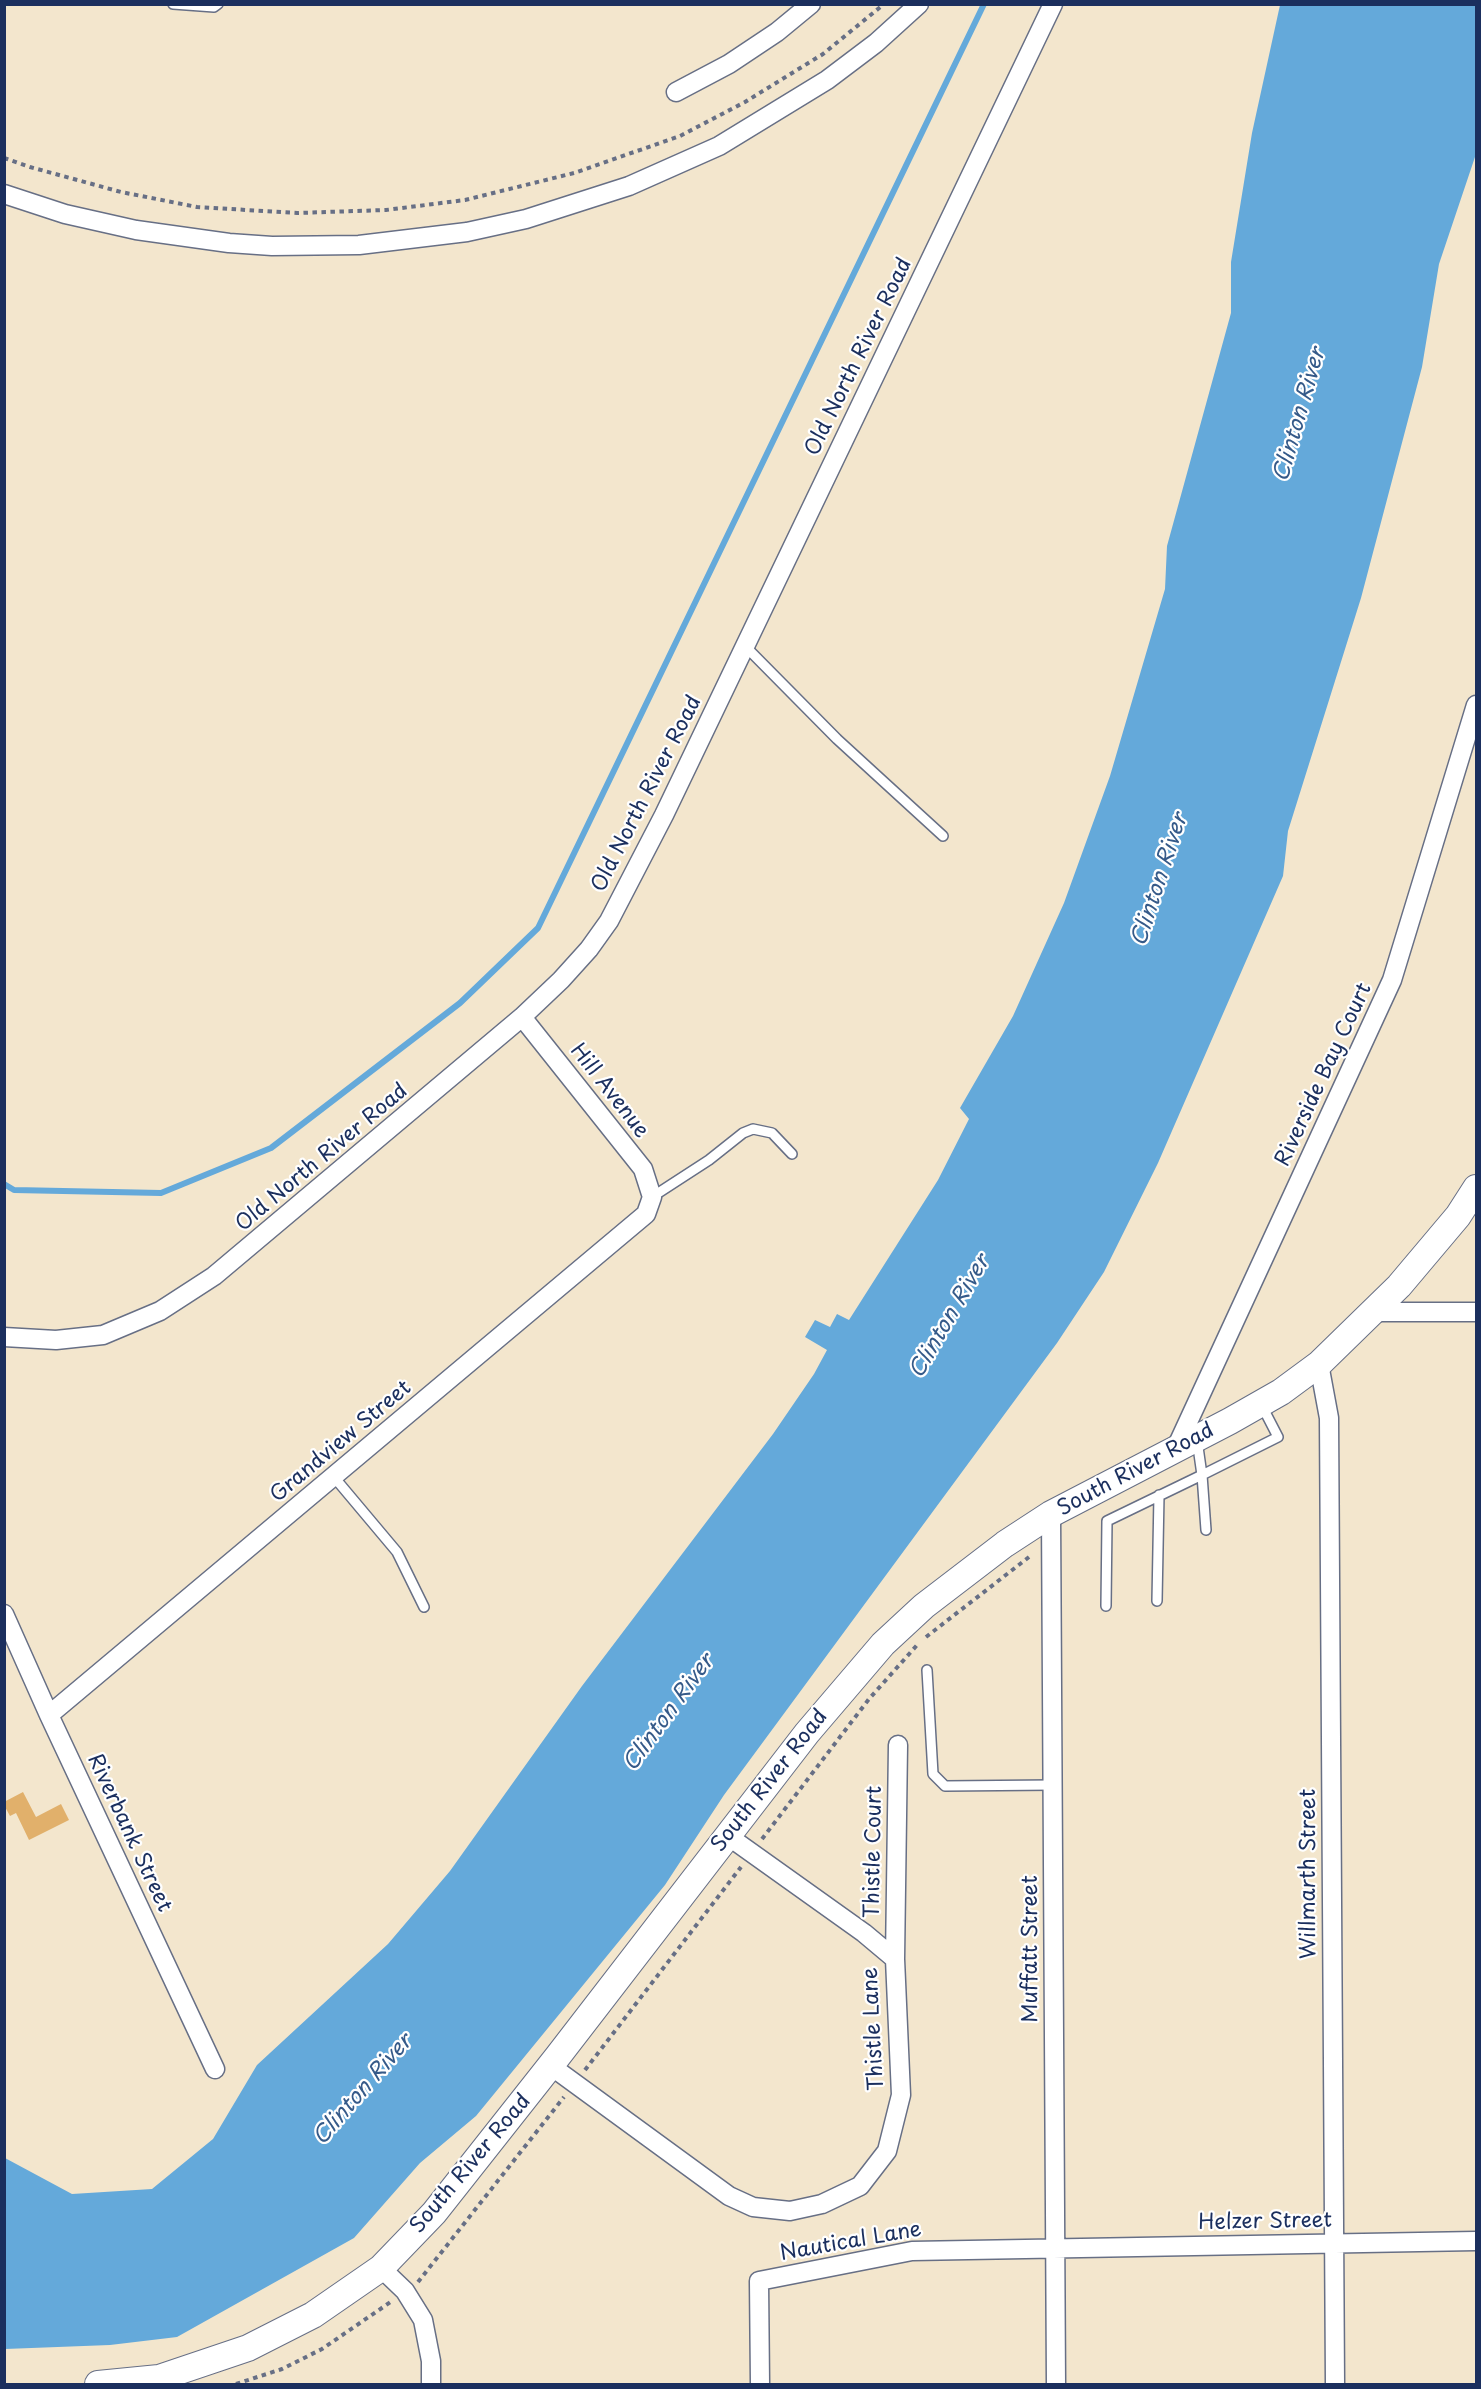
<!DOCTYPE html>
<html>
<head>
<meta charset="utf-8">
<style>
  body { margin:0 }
  #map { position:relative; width:1481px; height:2389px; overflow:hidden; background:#f3e6cd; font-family:"Playpen Sans",sans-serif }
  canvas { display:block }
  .frame { position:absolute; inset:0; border:6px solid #1b2f5e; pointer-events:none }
</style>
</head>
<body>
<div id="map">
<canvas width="1481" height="2389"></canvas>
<div class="frame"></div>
</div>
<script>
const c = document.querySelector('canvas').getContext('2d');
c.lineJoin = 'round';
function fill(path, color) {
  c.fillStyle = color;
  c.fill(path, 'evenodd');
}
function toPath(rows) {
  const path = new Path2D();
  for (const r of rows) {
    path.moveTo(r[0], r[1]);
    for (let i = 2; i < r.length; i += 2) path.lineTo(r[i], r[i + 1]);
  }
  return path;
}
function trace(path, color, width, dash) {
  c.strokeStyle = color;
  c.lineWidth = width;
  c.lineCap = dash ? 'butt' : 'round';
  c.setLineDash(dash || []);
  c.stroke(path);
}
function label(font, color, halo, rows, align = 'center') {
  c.font = font + ' "Playpen Sans",sans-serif';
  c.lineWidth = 4.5;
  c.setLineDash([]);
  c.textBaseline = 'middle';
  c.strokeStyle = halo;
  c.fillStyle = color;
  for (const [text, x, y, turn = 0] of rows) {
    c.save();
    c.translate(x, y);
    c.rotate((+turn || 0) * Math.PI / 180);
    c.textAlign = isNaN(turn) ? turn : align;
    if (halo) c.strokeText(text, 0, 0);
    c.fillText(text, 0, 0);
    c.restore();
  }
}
fill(toPath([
  [1280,5,1476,5,1476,154,1439,264,1422,367,1361,598,1288,831,1283,876,1158,1163,1104,1272,1057,1343,724,1795,665,1885,476,2116,420,2163,354,2238,177,2337,110,2345,5,2349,5,2158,72,2194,152,2189,213,2139,257,2065,388,1944,450,1871,582,1686,773,1434,814,1374,827,1350,805,1337,815,1320,830,1327,837,1314,849,1320,938,1180,969,1119,960,1108,1013,1016,1064,903,1110,776,1165,589,1167,546,1231,313,1231,262,1252,133]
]), '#64a9da');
trace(toPath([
  [4,1184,14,1190,161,1193,271,1148,460,1003,538,928,984,4]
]), '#64a9da', 6);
fill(toPath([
  [23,1792,36,1817,61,1804,69,1820,29,1840,16,1813,10,1816,4,1805,4,1802]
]), '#e1b06b');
const lane = toPath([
  [173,4,214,7,218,4],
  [745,646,837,739,943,836],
  [652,1197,709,1160,743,1133,753,1129,772,1133,792,1154],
  [1197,1440,1202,1475,1278,1437,1262,1406],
  [334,1477,397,1552,424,1607],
  [1157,1601,1159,1495],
  [1106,1606,1107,1521,1202,1475,1206,1530],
  [927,1670,933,1774,945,1786,1053,1785]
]);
const street = toPath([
  [676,92,729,64,777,32,811,4],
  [4,194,65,214,136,230,229,243,272,246,359,245,467,232,526,219,629,186,719,146,827,80,876,43,919,4],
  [1376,1312,1476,1312],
  [4,1337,56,1340,103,1335,160,1311,214,1276,522,1017,561,980,589,949,609,921,664,815,1053,4],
  [1319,1364,1329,1418,1335,2384],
  [1176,1448,1392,980,1476,705],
  [1051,1514,1056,2384],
  [4,1614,49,1715,215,2069],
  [49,1715,646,1214,652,1197,643,1169,522,1017],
  [728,1836,864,1933,895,1959],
  [551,2066,729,2196,753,2207,790,2211,822,2204,860,2186,887,2151,901,2095,895,1959,898,1745],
  [381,2268,405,2291,423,2320,431,2361,431,2384],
  [760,2384,759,2281,912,2251,1476,2241]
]);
const secondary = toPath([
  [98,2384,159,2378,248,2348,313,2315,381,2268,434,2213,558,2056,807,1733,883,1644,924,1606,1005,1544,1051,1514,1230,1421,1281,1392,1319,1364,1399,1286,1458,1216,1476,1188]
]);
trace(lane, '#676f85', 12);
trace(street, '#676f85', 21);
trace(secondary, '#676f85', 28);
trace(toPath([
  [4,158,30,167,121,192,197,207,297,213,386,210,465,200,574,173,680,136,745,102,823,54,884,4],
  [926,1637,1029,1557],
  [762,1839,869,1699,918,1644],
  [585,2070,741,1867],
  [418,2282,564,2097],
  [236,2384,282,2369,322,2349,392,2301]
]), '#676f85', 4, [4.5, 4.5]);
trace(lane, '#fff', 9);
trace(street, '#fff', 18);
trace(secondary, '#fff', 26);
label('21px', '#1b2f5e', '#fff', [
  ["Old North River Road",859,357,-64],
  ["Old North River Road",647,794,-63],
  ["Riverside Bay Court",1324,1075,-65],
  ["Hill Avenue",609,1091,52],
  ["Old North River Road",322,1158,-40],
  ["Grandview Street",341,1442,-40],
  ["South River Road",1136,1470,-28],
  ["South River Road",770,1781,-52],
  ["Riverbank Street",129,1833,65],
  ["Thistle Court",874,1852,-89],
  ["Willmarth Street",1309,1874,-90],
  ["Muffatt Street",1031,1949,-90],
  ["Thistle Lane",874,2029,-93],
  ["South River Road",471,2164,-50],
  ["Helzer Street",1265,2222,-1],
  ["Nautical Lane",851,2242,-10]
]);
label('italic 22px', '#355a89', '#fff', [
  ["Clinton River",1300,415,-74],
  ["Clinton River",1160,880,-72],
  ["Clinton River",950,1317,-60],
  ["Clinton River",669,1713,-54],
  ["Clinton River",363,2090,-49]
]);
</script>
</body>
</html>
